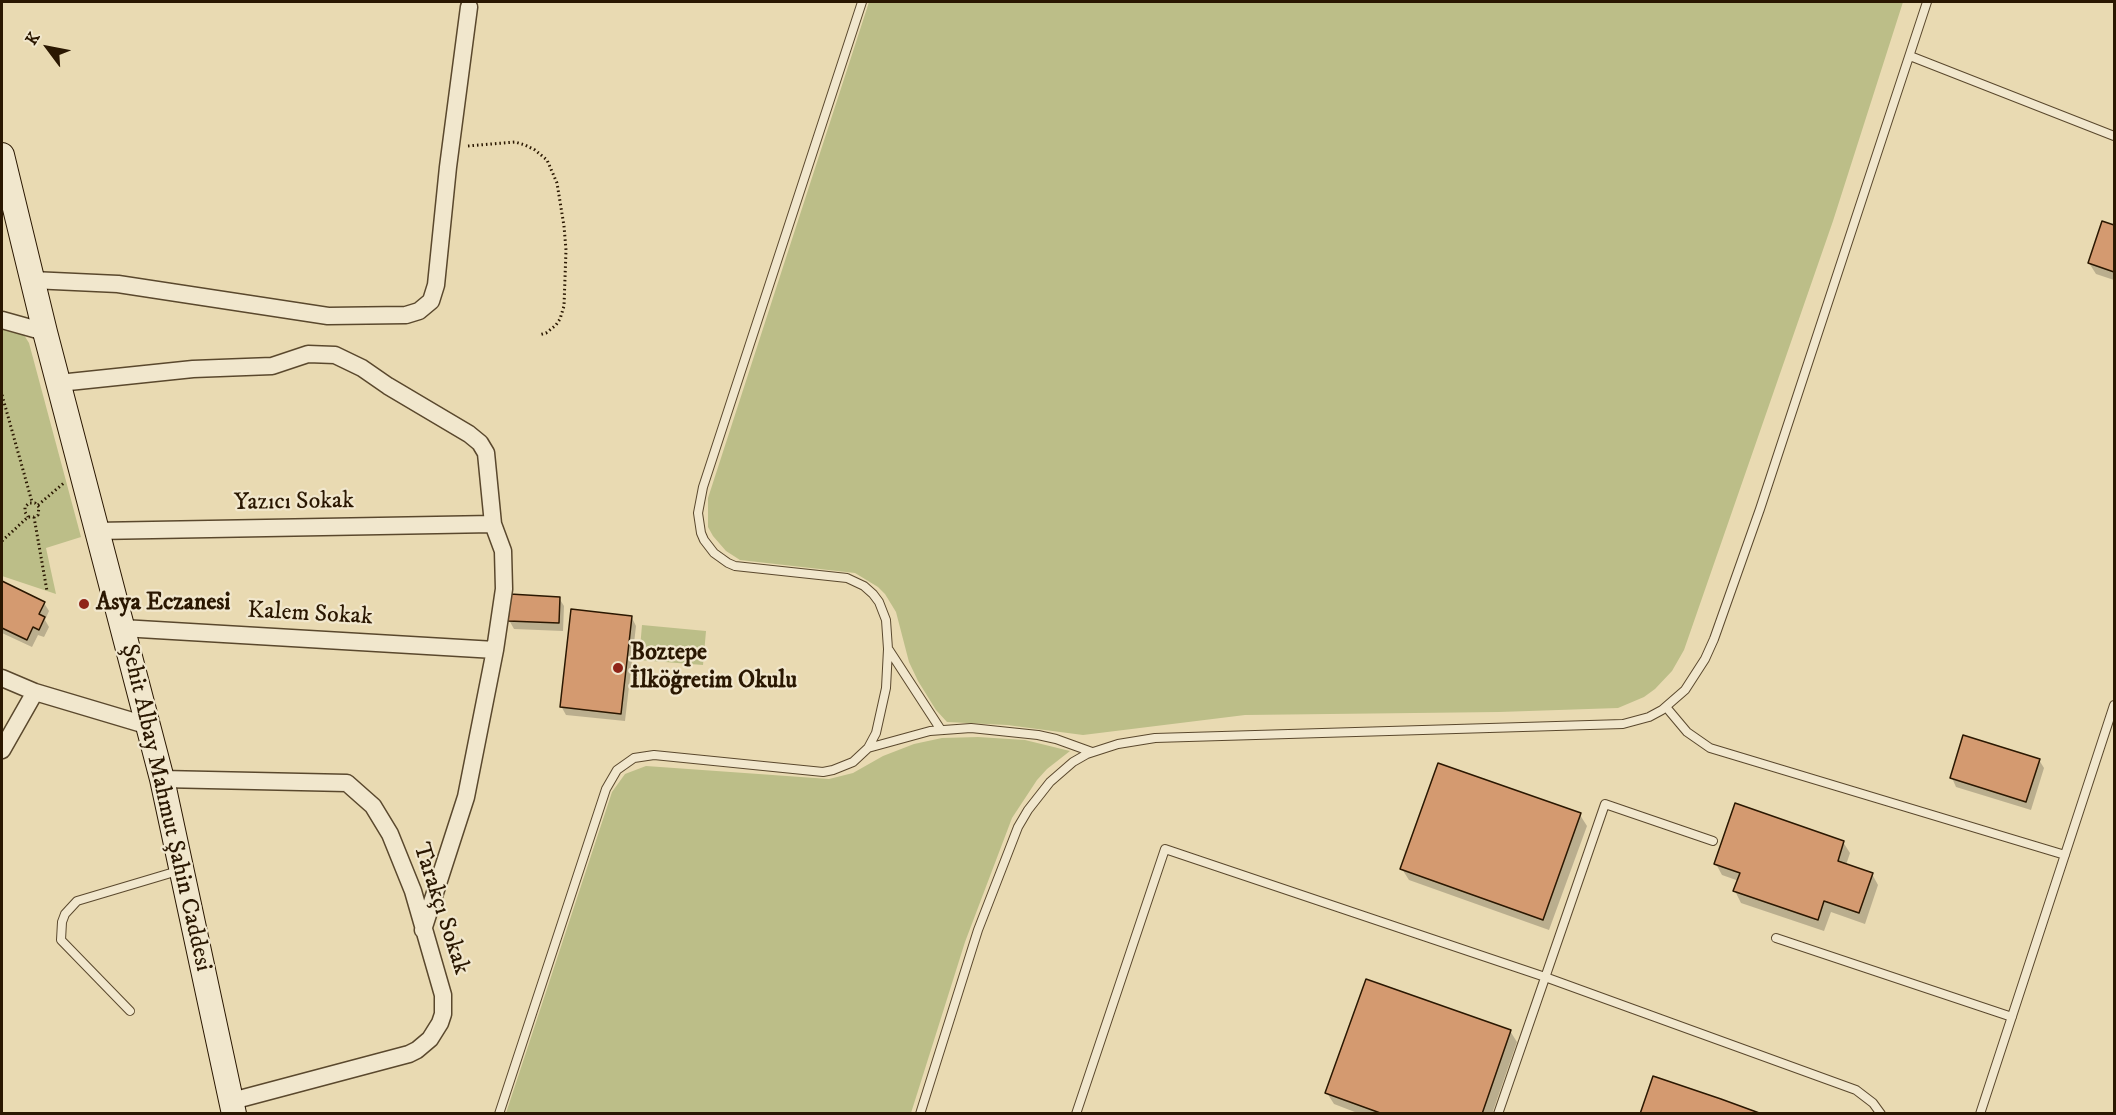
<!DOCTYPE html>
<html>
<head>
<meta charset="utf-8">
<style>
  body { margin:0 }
  #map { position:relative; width:2116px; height:1115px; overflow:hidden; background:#e9dab2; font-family:"IM FELL DW Pica",serif }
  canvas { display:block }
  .frame { position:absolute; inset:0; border:3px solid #2a1701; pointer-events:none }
  .north { position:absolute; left:18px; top:18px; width:60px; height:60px; -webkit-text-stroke:4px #f1e7cd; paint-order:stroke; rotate:302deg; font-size:16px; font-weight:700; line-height:24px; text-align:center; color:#2a1701 }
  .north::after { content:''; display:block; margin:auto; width:21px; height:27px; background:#2a1701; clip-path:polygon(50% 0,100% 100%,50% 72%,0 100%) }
</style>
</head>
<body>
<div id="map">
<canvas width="2116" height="1115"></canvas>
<div class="frame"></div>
<div class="north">K</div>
</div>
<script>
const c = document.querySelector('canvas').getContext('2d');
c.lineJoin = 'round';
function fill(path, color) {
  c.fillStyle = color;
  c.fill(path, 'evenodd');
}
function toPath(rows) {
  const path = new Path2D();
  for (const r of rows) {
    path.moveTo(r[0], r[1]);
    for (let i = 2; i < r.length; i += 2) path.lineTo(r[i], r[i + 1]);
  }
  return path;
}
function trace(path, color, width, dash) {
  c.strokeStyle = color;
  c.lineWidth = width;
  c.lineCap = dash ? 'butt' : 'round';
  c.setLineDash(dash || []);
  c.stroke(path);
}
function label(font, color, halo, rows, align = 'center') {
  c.font = font + ' "IM FELL DW Pica",serif';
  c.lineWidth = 4.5;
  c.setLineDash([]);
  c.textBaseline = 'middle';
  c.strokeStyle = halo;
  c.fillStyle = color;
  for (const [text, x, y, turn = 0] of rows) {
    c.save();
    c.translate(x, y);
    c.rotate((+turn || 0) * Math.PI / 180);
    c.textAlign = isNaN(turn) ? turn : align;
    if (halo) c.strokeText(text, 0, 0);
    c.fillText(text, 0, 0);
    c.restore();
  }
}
fill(toPath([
  [869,2,1903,2,1833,221,1684,650,1672,671,1655,689,1644,697,1618,708,1499,712,1245,715,1083,735,1007,725,947,722,936,710,918,681,909,662,896,612,885,594,878,587,855,573,740,560,726,551,713,536,708,527,708,498],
  [2,329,24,335,29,343,81,537,46,548,56,594,2,576],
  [642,625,706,631,703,665,639,660],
  [978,737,1025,740,1070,751,1047,769,1037,780,1012,818,965,942,911,1113,506,1113,612,792,625,774,646,766,829,779,853,773,883,756,914,744,942,738]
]), '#bcbe88');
fill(toPath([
  [2103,223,2114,227,2114,280,2096,274,2089,263],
  [2,583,44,603,49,611,45,620,49,627,44,637,38,635,32,647,2,633],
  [559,598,564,606,563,631,514,629,509,620],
  [632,618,636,626,625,721,566,715,561,706],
  [2039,760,2044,768,2031,810,1956,787,1952,778],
  [1580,815,1587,826,1549,930,1409,880,1402,869],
  [1843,842,1850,853,1846,865,1872,874,1878,885,1865,924,1831,912,1824,931,1741,903,1735,891,1739,881,1722,875,1716,864],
  [1510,1031,1517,1042,1492,1114,1360,1114,1334,1104,1327,1093]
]), '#0003');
const building = toPath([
  [2102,221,2114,225,2114,272,2088,263,2102,221],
  [2,581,45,602,39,614,45,617,39,630,33,627,27,640,2,628,2,581],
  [510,594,560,597,559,623,508,621,510,594],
  [571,609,632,616,621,714,560,707,571,609],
  [1963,735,2040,759,2026,802,1950,778,1963,735],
  [1438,763,1581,813,1543,920,1400,869,1438,763],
  [1735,803,1844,841,1838,861,1873,873,1859,913,1824,901,1818,920,1733,891,1740,873,1714,864,1735,803],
  [1366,979,1511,1030,1482,1114,1383,1114,1325,1093,1366,979],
  [1653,1076,1721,1099,1762,1114,1640,1114,1653,1076]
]);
fill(building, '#d49a70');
trace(building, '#2a1701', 1.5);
const lane = toPath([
  [1910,56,2114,136],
  [889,650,941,730],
  [1666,707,1687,732,1710,748,2065,855],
  [868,748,930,731,971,728,1038,735,1056,739,1092,752],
  [1776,938,2012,1017],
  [130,1011,61,940,62,922,65,914,77,901,181,870],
  [499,1114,606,789,617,770,634,758,654,755,823,772,833,770,853,762,868,748,876,733,886,688,888,649,886,620,879,602,873,594,864,586,847,578,735,566,728,563,714,553,704,540,701,533,698,513,703,487,862,2],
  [920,1114,978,930,1018,827,1028,810,1050,782,1073,762,1087,754,1118,744,1155,738,1623,724,1649,717,1662,710,1685,690,1705,659,1714,639,1760,509,1927,2],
  [1076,1114,1165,849,1545,977,1856,1090,1873,1103,1881,1114],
  [1498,1114,1605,804,1713,841],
  [1980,1114,2114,705]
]);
const street = toPath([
  [32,280,118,284,328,316,406,315,419,311,431,301,436,285,448,167,469,7],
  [2,320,45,332],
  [59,383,193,369,272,366,308,354,335,355,362,368,388,386,469,434,480,443,486,453,493,524,503,551,504,589,495,650,466,797,423,930],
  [96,531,493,524],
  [122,628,495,650],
  [2,678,35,692,149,726],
  [2,750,35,692],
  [162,779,347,783,373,806,390,834,413,891,443,995,443,1014,440,1023,430,1039,417,1050,409,1054,232,1101]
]);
const secondary = toPath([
  [2,155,45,332,162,779,234,1114]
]);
trace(lane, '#5a482d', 10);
trace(street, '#5a482d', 19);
trace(secondary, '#2a1701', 26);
trace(toPath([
  [468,146,515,142,525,145,535,150,547,160,557,183,564,226,566,250,564,306,560,319,556,325,546,333,539,335],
  [2,395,32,502],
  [38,505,65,482],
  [34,517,47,591],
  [2,541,28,517,34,517,38,515,39,507,35,503,29,503,25,507,25,512,28,517]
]), '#2a1701', 3, [1.5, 3]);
trace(lane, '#f1e7cd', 8);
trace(street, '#f1e7cd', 16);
trace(secondary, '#f1e7cd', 24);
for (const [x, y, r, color] of [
  [84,604,6,"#8f2418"],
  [618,668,6,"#8f2418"]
]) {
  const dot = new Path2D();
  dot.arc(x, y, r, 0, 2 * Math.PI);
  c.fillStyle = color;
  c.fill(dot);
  trace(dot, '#f1e7cd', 2);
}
label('24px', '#2a1701', '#f1e7cd', [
  ["Yazıcı Sokak",294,503,-1],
  ["Kalem Sokak",310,615,3],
  ["Şehit Albay Mahmut Şahin Caddesi",165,808,77],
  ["Tarakçı Sokak",440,909,72]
]);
label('bold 24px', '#2a1701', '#f1e7cd', [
  ["Asya Eczanesi",96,604],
  ["Boztepe",630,654],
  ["İlköğretim Okulu",630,682]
], 'left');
</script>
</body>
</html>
